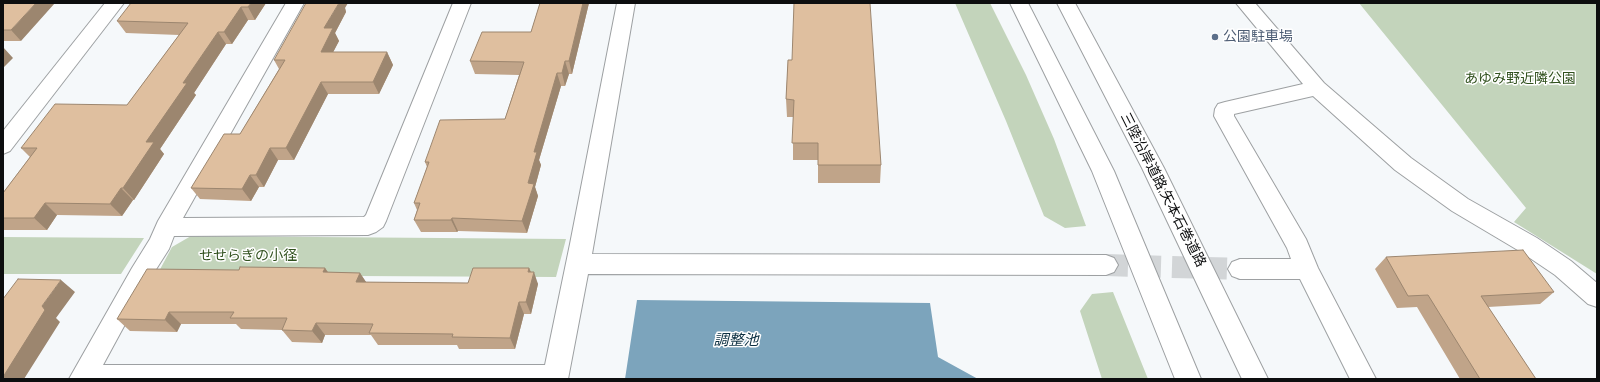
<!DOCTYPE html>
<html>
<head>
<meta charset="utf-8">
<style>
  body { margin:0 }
  #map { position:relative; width:1600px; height:382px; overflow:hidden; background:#f5f8fa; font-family:Raleway,sans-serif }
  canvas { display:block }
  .frame { position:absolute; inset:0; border:4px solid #0d0e0f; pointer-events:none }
</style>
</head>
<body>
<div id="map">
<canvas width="1600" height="382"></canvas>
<div class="frame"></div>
</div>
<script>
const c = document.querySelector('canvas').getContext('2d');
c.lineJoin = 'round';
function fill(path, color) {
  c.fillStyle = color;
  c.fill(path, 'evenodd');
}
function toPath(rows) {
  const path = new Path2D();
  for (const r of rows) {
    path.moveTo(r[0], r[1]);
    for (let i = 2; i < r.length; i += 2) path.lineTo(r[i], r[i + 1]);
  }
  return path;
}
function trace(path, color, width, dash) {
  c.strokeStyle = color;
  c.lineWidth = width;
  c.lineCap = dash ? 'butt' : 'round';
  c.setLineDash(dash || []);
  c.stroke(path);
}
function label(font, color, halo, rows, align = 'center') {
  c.font = font + ' Raleway,"Noto Sans JP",sans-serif';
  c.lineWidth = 3;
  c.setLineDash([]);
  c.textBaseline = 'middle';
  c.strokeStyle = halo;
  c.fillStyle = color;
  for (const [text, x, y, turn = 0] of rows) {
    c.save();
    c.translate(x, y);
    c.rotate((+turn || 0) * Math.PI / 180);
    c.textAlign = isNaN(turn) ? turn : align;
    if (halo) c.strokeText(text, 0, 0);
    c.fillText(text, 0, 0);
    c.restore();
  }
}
fill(toPath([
  [955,3,990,3,1026,75,1054,139,1086,226,1065,228,1044,216,1006,121],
  [1359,3,1597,3,1597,274,1514,222,1526,208],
  [191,236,566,239,556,277,157,275,172,247],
  [3,237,144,238,121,274,3,274],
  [1113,292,1148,379,1102,379,1080,311,1092,294]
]), '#c3d4bb');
fill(toPath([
  [637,300,930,303,938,357,978,379,625,379]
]), '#7ca4bc');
trace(toPath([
  [1106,265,1240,269]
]), '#d2d5d7', 22, [22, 11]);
const street = toPath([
  [286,3,304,3,183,218,364,217,366,215,453,3,471,3,386,221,383,227,376,232,368,235,174,236,169,249,148,282,103,365,545,365,570,244,617,3,635,3,592,254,1106,255,1114,258,1118,265,1114,272,1106,275,588,274,568,379,69,379,132,268,150,239,158,221,286,3],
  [1236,3,1255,3,1324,83,1411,158,1468,199,1537,238,1571,261,1597,283,1597,307,1588,304,1555,275,1521,252,1452,211,1395,170,1313,96,1234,114,1234,116,1306,239,1318,268,1376,379,1350,379,1300,279,1240,279,1232,276,1228,269,1232,262,1240,259,1291,259,1287,248,1214,116,1215,109,1218,104,1225,102,1303,84,1236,3]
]);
const secondary = toPath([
  [105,3,124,3,10,151,3,154,3,131,105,3]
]);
const highway = toPath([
  [1010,3,1028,3,1114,171,1201,379,1175,379,1092,171,1010,3],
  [1057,3,1075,3,1164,168,1268,379,1242,379,1142,168,1057,3]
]);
trace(street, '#9da0a2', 2);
trace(secondary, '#9da0a2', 2);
trace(highway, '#9da0a2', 2);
fill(street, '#fff');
fill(secondary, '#fff');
fill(highway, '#fff');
fill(toPath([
  [3,3,21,41,3,41],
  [266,3,255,20,248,20,232,44,226,44,194,93,196,95,160,149,164,154,134,200,133,200,122,216,57,215,47,230,3,230,3,193,30,157,21,148,127,105,179,35,126,33,117,21],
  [540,3,589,3,572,74,569,74,565,86,561,86,539,160,541,165,535,187,538,196,527,233,458,231,457,232,421,232,414,220,417,210,414,203,427,167,425,162,505,119,519,75,475,74,470,61,531,32],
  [345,8,346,12,335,33,339,41,333,52,387,52,393,65,379,94,328,94,294,160,278,160,264,187,259,187,251,201,200,199,191,188,240,134,279,69,274,60],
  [788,60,881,165,880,183,818,183,818,160,793,160,793,117,787,117,786,99],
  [1386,257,1554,292,1540,304,1488,307,1536,379,1460,379,1417,307,1397,308,1375,269],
  [325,268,328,272,360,273,366,282,468,283,529,268,531,272,538,284,531,314,524,314,515,349,459,349,457,345,378,345,371,335,325,335,322,343,292,342,282,330,241,329,236,324,181,324,177,332,130,331,117,319,239,270]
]), '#c0a489');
fill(toPath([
  [36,3,55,3,21,41,11,30],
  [251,3,266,3,255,20,248,7],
  [339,3,348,3,345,8,346,12,335,33,339,41,327,64,321,52,324,28],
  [583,3,589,3,572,74,569,61],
  [241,7,248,20,232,44,224,32],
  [218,32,226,44,194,93,196,95,160,149,164,154,134,200,123,188,146,142,183,83],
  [3,47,13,58,3,68],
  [387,52,393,65,379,94,373,82],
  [565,61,569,74,565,86,562,73],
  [557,73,561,86,539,160,541,165,535,187,538,196,527,233,522,221,534,152],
  [321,82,328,94,294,160,286,148],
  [270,148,278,160,264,187,256,175],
  [250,175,259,187,251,201,242,189],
  [121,188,133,200,122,216,110,204],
  [45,203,57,215,47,230,34,218],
  [452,218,458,231,457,232,451,220],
  [325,268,333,280,323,272],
  [529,268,533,277,534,272,538,284,531,314,526,302],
  [360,273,368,285,356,282],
  [61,280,75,292,56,318,60,322,24,379,3,379,3,377,42,306],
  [519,302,524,314,515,349,510,338],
  [169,312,181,324,177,332,165,320],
  [316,323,325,335,322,343,312,331]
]), '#9c866f');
const building = toPath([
  [3,3,36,3,11,30,3,30,3,3],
  [131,3,251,3,248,7,241,7,224,32,218,32,183,83,187,83,146,142,154,142,123,188,121,188,110,204,45,203,34,218,3,218,3,193,37,148,21,148,55,104,127,105,188,23,117,21,131,3],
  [306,3,339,3,324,28,333,28,321,52,387,52,373,82,321,82,286,148,270,148,256,175,250,175,242,189,191,188,224,134,240,134,285,60,274,60,306,3],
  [540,3,583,3,569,61,565,61,562,73,557,73,534,152,537,152,528,183,534,184,522,221,452,218,451,220,414,220,420,203,414,203,429,162,425,162,440,120,505,119,524,62,470,61,482,32,531,32,540,3],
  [794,3,870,3,881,165,818,165,818,143,792,143,794,100,786,99,788,60,792,60,794,3],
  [1523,250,1554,292,1481,296,1536,379,1480,379,1428,295,1408,296,1386,257,1523,250],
  [240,267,325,268,323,272,360,273,356,282,468,283,473,268,529,268,528,272,534,272,526,302,519,302,510,338,452,337,453,334,369,333,373,324,316,323,312,331,282,330,287,318,230,318,234,312,169,312,165,320,117,319,147,269,239,270,240,267],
  [18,279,61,280,42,306,45,310,3,377,3,299,18,279]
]);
fill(building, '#dfbf9f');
trace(building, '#9c866f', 1);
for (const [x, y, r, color] of [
  [1215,37,4,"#5c6f8a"]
]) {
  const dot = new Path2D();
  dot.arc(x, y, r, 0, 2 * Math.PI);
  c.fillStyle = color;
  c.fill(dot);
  trace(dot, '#fff', 1.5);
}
label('14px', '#4e5e75', '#fff', [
  ["公園駐車場",1223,37]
], 'left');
label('14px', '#31511e', '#fff', [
  ["あゆみ野近隣公園",1520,79],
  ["せせらぎの小径",248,256]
]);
label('14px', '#0d0e0f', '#fff', [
  ["三陸沿岸道路;矢本石巻道路",1163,190,63]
]);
label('italic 15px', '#0d3042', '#fff', [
  ["調整池",736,340]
]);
</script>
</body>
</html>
